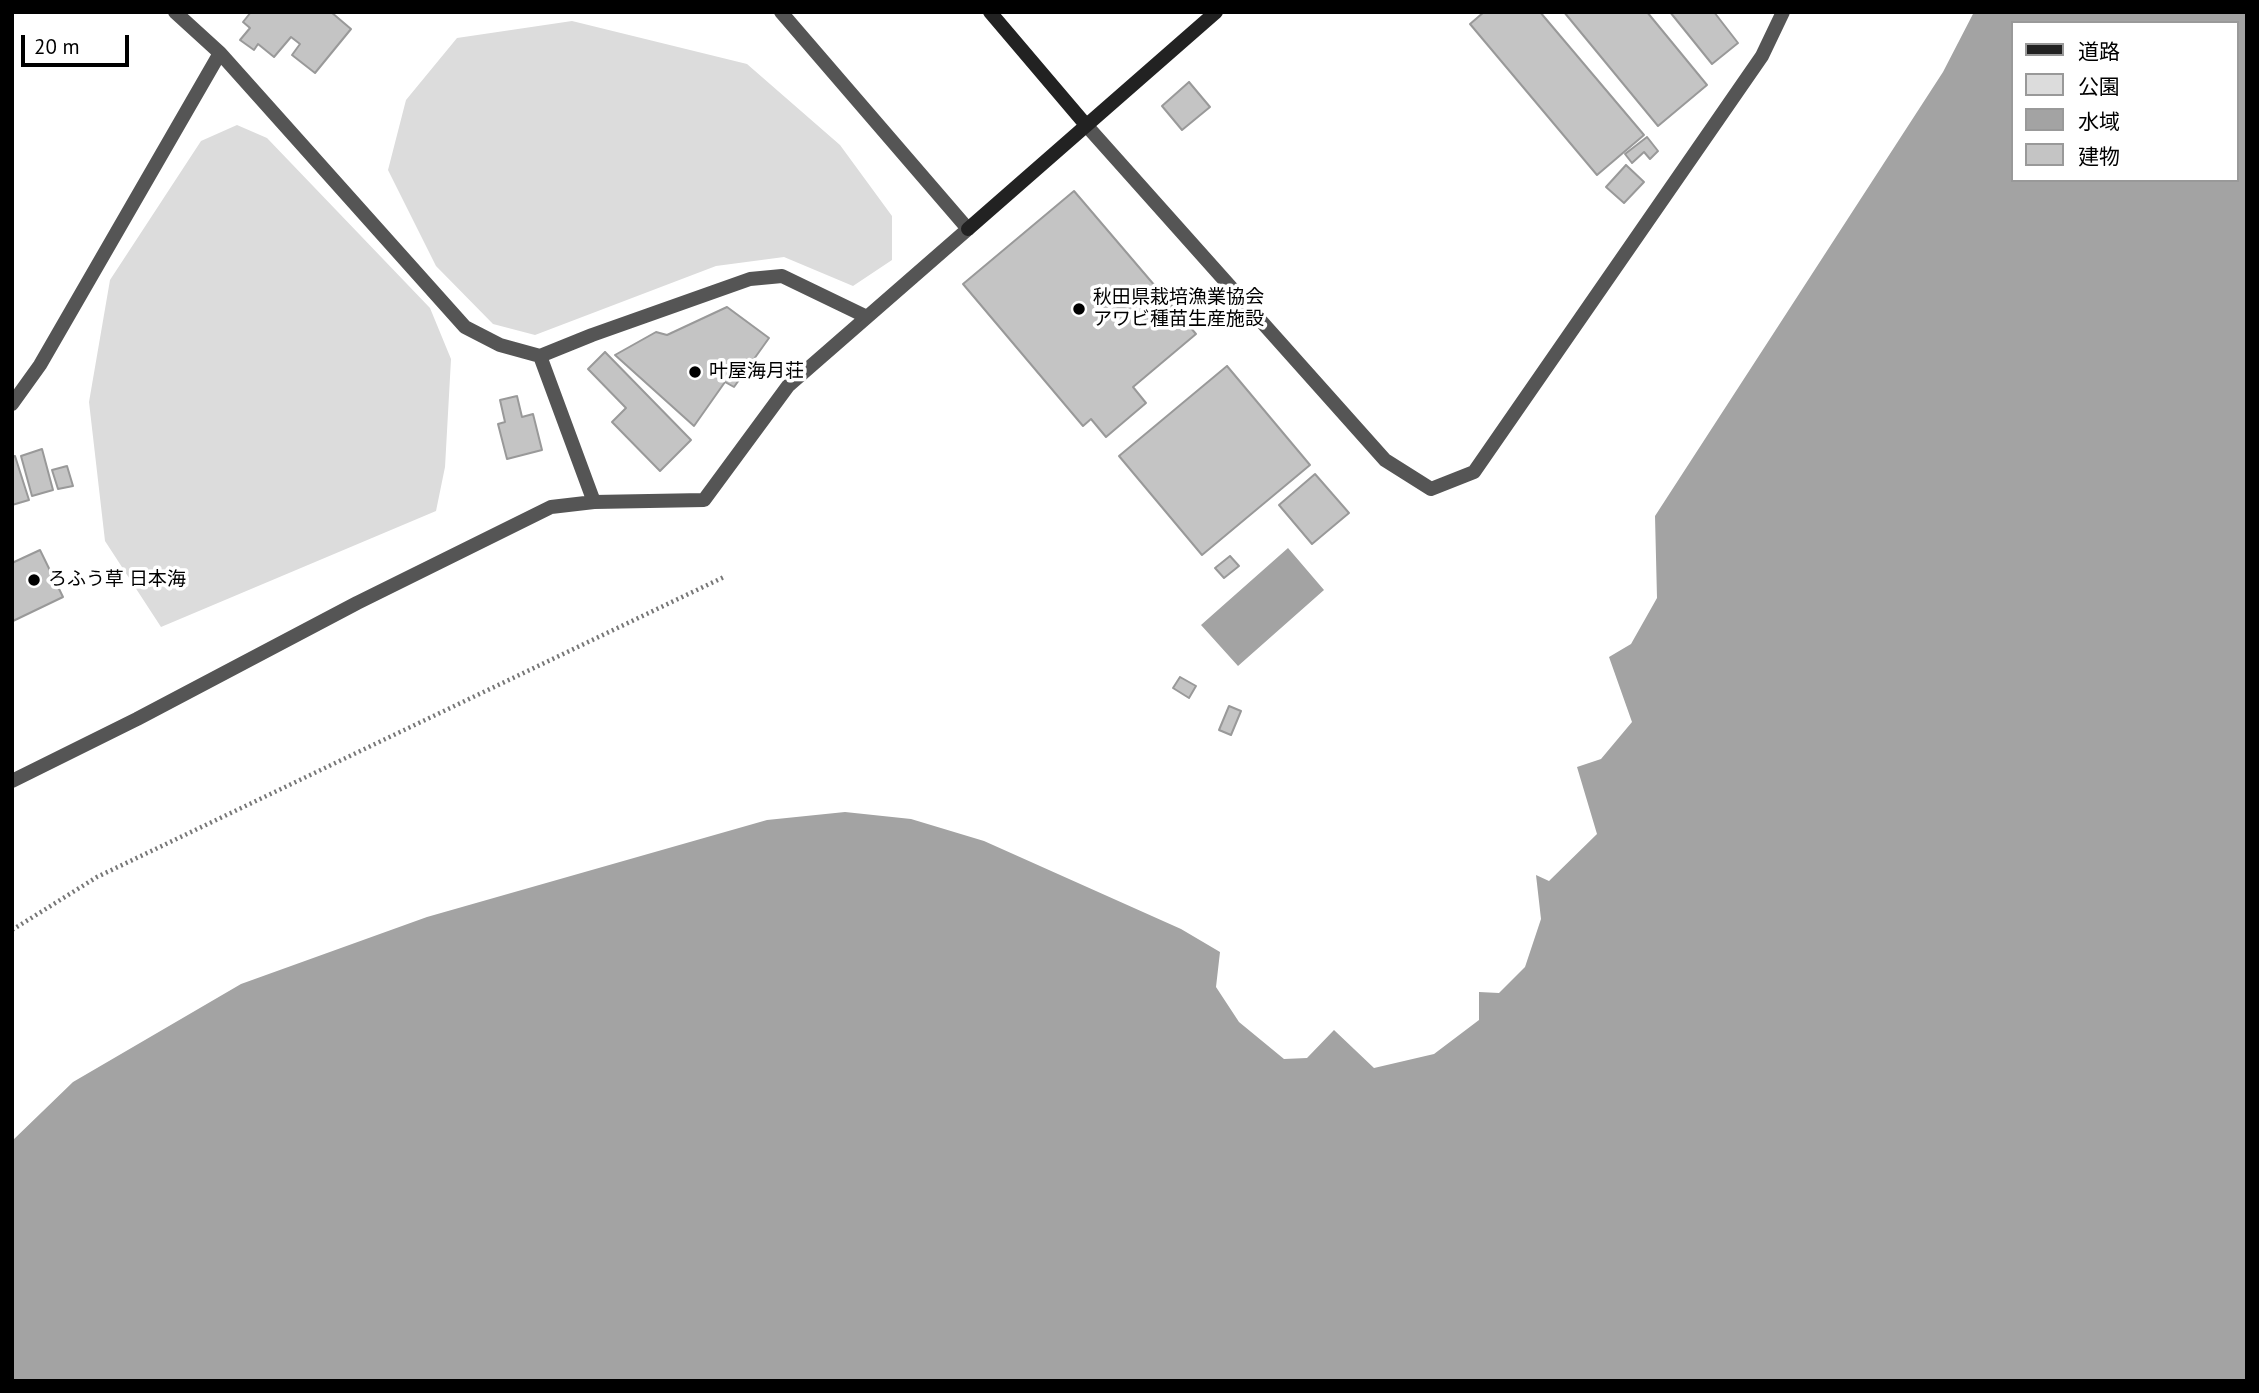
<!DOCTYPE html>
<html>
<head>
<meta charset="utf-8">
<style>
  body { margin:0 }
  #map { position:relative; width:2259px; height:1393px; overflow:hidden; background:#fff; font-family:"PT Sans","Noto Sans JP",sans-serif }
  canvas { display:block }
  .frame { position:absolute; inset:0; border:14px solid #000; pointer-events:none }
  .legend { position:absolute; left:2011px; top:21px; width:228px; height:161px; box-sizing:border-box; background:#fff; border:2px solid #999; margin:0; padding:9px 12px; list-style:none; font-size:21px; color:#000 }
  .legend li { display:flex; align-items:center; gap:14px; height:35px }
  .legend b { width:35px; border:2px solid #999 }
  .scale { position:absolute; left:21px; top:35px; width:108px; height:32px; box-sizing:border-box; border:4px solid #000; border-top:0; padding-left:9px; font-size:21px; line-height:24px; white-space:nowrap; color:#000; -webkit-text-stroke:5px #fff; paint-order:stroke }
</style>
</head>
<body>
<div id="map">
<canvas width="2259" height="1393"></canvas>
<div class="frame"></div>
<ul class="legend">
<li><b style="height:9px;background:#222"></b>道路</li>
<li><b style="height:19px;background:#dcdcdc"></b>公園</li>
<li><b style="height:19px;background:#a3a3a3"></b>水域</li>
<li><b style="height:19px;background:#c4c4c4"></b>建物</li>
</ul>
<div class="scale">20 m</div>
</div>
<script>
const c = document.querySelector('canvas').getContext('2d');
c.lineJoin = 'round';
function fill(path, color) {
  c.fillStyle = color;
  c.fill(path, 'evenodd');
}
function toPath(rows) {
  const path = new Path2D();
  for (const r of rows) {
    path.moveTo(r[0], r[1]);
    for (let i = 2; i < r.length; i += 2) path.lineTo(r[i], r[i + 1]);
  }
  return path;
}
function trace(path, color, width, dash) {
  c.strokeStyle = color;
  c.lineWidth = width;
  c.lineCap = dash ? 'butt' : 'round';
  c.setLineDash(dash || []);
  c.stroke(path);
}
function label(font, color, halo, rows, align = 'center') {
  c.font = font + ' "PT Sans","Noto Sans JP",sans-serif';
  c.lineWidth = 7;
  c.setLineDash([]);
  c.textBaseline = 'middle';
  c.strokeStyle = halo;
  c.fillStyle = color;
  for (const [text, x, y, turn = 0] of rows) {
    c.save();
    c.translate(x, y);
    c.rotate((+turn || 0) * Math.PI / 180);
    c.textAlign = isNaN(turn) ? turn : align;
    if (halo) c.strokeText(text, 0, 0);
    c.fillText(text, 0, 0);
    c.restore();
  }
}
fill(toPath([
  [572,21,747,64,840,145,892,216,892,260,853,286,784,257,716,266,535,335,493,324,436,266,388,170,406,100,457,38],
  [237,125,267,138,430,308,451,359,445,467,436,511,161,627,105,541,89,402,110,280,201,141]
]), '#dcdcdc');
fill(toPath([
  [1974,12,2247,12,2247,1381,12,1381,12,1141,73,1082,241,984,427,917,767,820,845,812,911,819,984,841,1181,929,1220,952,1216,987,1239,1022,1284,1059,1307,1058,1334,1030,1374,1068,1434,1054,1479,1020,1479,992,1499,993,1525,967,1541,919,1536,875,1549,881,1597,834,1577,767,1601,759,1632,722,1609,657,1631,644,1657,598,1655,516,1943,72],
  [2012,23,2236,23,2236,180,2012,180],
  [1288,548,1324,590,1238,666,1201,625]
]), '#a3a3a3');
const building = toPath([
  [251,12,331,12,351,29,315,73,292,55,300,44,291,37,274,57,258,44,254,50,240,40,250,28,243,22,251,12],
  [1484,12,1540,12,1644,135,1597,175,1470,24,1484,12],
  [1564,12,1647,12,1707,85,1658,126,1564,12],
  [1670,12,1714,12,1738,43,1712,64,1670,12],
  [1189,82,1210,107,1182,130,1162,106,1189,82],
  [1647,137,1658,151,1650,159,1644,152,1632,163,1625,154,1647,137],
  [1626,165,1644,182,1624,203,1606,187,1626,165],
  [1074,191,1196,334,1133,387,1146,403,1106,437,1091,419,1083,426,963,284,1074,191],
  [727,307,769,338,734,387,725,382,694,426,615,355,656,332,667,335,727,307],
  [605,352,691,440,660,471,612,422,626,408,588,369,605,352],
  [1227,366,1310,465,1202,555,1119,456,1227,366],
  [517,396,522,417,533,414,542,450,507,459,498,424,505,422,500,400,517,396],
  [42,449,53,490,32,496,21,456,42,449],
  [15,456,29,500,12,505,12,457,15,456],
  [67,466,73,486,58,489,52,470,67,466],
  [1315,474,1349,513,1312,544,1279,505,1315,474],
  [40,550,63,597,13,621,12,563,40,550],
  [1230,556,1239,566,1224,578,1215,568,1230,556],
  [1180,677,1196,686,1189,698,1173,688,1180,677],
  [1229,706,1241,711,1231,735,1219,730,1229,706]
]);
fill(building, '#c4c4c4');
trace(building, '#999', 2);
trace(toPath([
  [12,930,97,877,724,577]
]), '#777', 4.5, [2, 3.5]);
trace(toPath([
  [220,53,465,327,500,345,540,356,594,502],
  [1086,125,1385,460,1431,489,1474,472,1762,56,1783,12],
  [540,356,592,335,750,279,782,276,867,317],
  [12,404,40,365,220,53,175,12],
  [12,781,137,719,357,603,551,507,594,502,704,500,788,386,968,229,781,12]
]), '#555', 14);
trace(toPath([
  [990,12,1086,125],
  [968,229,1216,12]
]), '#222', 14);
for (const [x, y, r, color] of [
  [1079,309,7,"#000"],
  [695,372,7,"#000"],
  [34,580,7,"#000"]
]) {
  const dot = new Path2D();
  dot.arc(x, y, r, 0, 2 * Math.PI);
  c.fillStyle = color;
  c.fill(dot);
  trace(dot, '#fff', 2.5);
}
label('19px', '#000', '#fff', [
  ["秋田県栽培漁業協会",1093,298],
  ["アワビ種苗生産施設",1093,320],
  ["叶屋海月荘",709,372],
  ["ろふう草 日本海",48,580]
], 'left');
</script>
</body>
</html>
